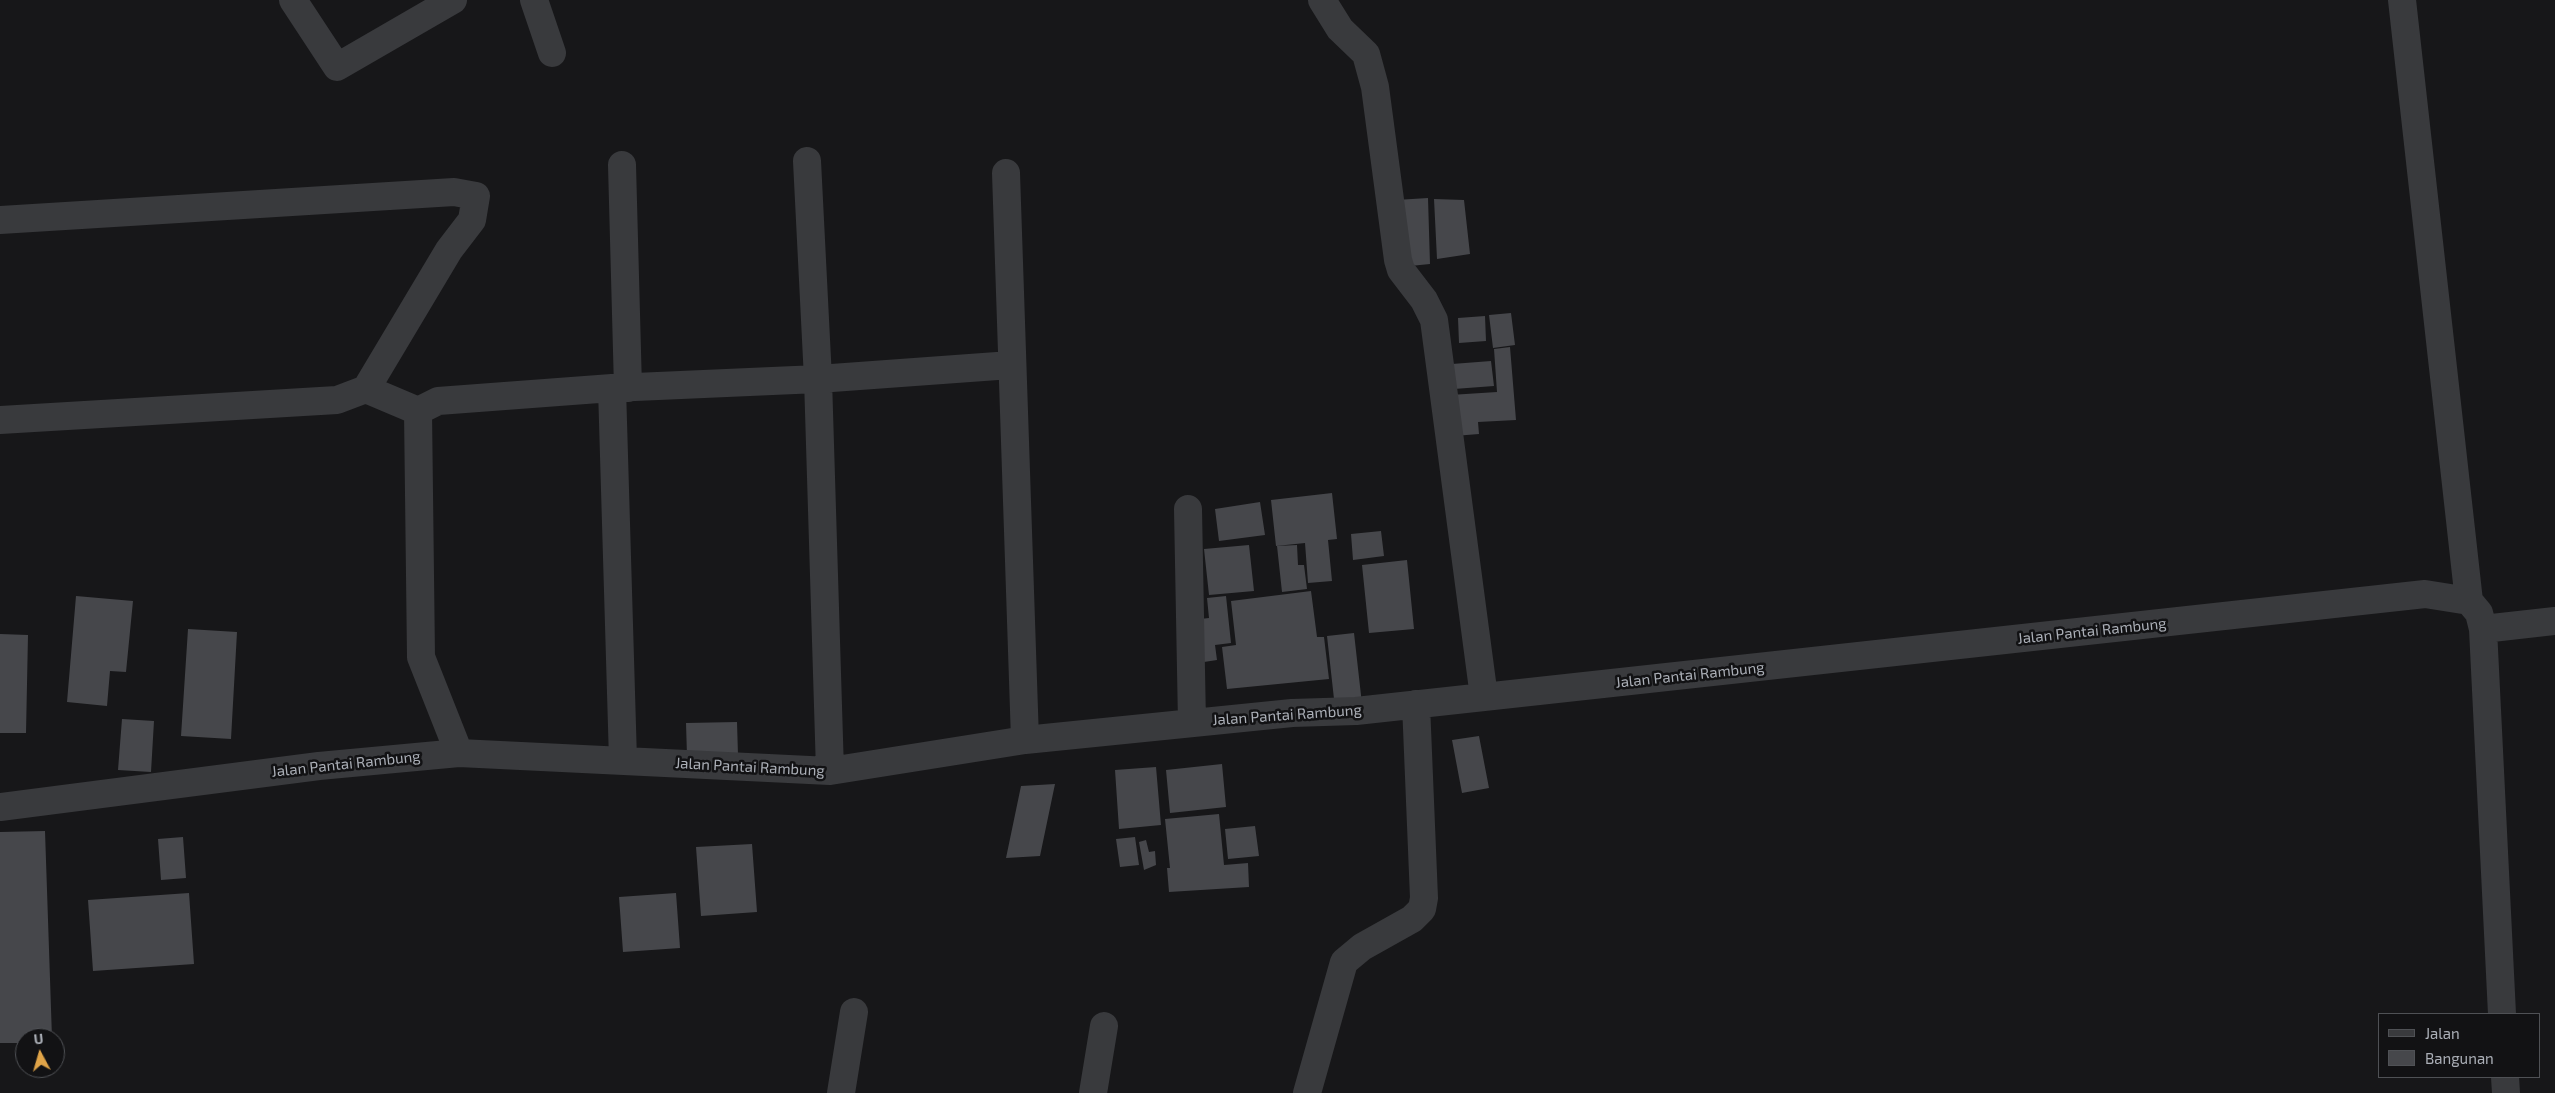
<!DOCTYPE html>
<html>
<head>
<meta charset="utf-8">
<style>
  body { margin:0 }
  #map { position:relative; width:2555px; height:1093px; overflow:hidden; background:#171719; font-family:"Exo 2",sans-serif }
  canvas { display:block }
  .legend { position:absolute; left:2378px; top:1013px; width:162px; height:65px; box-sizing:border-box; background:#121214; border:1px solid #4f5155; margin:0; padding:6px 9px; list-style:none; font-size:15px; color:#abafb7 }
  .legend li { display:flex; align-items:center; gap:10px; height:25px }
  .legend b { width:25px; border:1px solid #4f5155 }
  .north { position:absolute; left:15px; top:1028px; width:50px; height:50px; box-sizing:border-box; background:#121214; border:1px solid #4f5155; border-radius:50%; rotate:354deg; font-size:14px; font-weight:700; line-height:20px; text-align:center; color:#abafb7 }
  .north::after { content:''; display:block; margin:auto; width:18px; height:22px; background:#e0a448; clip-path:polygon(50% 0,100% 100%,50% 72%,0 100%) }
</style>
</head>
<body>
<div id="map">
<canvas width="2555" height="1093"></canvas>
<ul class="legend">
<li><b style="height:6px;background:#393a3d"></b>Jalan</li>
<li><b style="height:14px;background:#46474b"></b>Bangunan</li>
</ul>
<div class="north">U</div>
</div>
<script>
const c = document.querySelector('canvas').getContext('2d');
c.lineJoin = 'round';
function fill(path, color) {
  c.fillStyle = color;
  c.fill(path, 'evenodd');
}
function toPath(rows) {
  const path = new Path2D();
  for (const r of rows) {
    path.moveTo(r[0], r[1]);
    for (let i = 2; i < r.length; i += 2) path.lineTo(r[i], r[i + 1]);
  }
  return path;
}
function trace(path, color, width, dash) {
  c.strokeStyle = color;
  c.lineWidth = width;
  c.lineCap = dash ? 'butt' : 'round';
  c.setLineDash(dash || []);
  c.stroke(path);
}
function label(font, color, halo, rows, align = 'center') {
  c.font = font + ' "Exo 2",sans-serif';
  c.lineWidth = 5;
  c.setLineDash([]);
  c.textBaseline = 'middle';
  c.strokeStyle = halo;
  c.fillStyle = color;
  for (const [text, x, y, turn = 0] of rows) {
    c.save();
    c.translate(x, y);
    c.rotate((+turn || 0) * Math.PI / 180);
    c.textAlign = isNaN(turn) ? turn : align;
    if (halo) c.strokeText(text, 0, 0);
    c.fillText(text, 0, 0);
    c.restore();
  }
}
fill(toPath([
  [1428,198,1430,264,1400,267,1396,200],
  [1434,199,1464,200,1470,254,1437,259],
  [1511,313,1515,345,1493,348,1489,315],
  [1485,316,1486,341,1459,343,1458,318],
  [1510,347,1516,420,1478,422,1479,434,1454,436,1450,395,1497,392,1494,349],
  [1491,361,1494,386,1454,389,1452,364],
  [1332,493,1337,539,1328,540,1332,581,1308,583,1305,543,1276,546,1271,500],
  [1260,502,1265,535,1219,541,1215,509],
  [1381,531,1384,556,1353,560,1351,534],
  [1249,545,1254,591,1209,595,1204,549],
  [1297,545,1298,565,1304,565,1307,589,1282,592,1277,546],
  [1407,560,1414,629,1369,633,1362,565],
  [1311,591,1317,637,1324,637,1329,679,1227,689,1222,647,1236,645,1231,601],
  [76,596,133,601,126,672,110,671,107,706,67,702],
  [1226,596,1231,643,1215,645,1217,660,1204,662,1200,619,1209,618,1207,598],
  [188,629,237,632,231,739,181,736],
  [1354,633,1362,704,1335,708,1327,636],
  [0,634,28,635,26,733,0,733],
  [122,719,154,721,151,772,118,770],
  [737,722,738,755,687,756,686,723],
  [1479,736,1489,788,1462,793,1452,740],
  [1222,764,1226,807,1170,813,1166,770],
  [1156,767,1161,825,1119,829,1115,770],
  [1055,784,1040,856,1006,858,1021,786],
  [1219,814,1224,865,1248,863,1249,887,1169,892,1167,868,1170,868,1165,819],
  [1255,826,1259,856,1228,859,1225,829],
  [45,831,52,1038,25,1038,25,1043,0,1043,0,832],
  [183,837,186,878,161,880,158,839],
  [1135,837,1139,865,1120,867,1116,839],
  [1146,840,1149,852,1155,851,1156,865,1144,870,1139,842],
  [752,844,757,912,701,916,696,847],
  [189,893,194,964,93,971,88,900],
  [676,893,680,948,623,952,619,897]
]), '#46474b');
trace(toPath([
  [293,0,337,67,453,0],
  [534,0,552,53],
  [1322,0,1340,29,1366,54,1375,87,1398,260,1401,270,1424,300,1434,320,1484,697],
  [2402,0,2469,601],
  [807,161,818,379,830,771],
  [622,165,628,388],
  [1006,173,1025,740],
  [0,220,454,192,476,196,472,220,449,250,366,389,337,400,0,420],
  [612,388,623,760],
  [366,389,418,411,438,401,612,388,818,379,1011,365],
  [418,411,421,657,459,753],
  [1188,509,1192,723],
  [2483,629,2502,1014],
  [0,807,319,766,459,753,830,771,1025,740,1292,713,1356,711,2425,594,2469,601,2479,613,2483,629,2555,621],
  [2505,1077,2506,1093],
  [841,1093,854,1012],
  [1093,1093,1104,1026],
  [1307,1093,1344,962,1362,947,1412,919,1422,909,1424,898,1416,704]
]), '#393a3d', 28);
label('15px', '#abafb7', '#121214', [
  ["Jalan Pantai Rambung",2092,631,-6],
  ["Jalan Pantai Rambung",1690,675,-6],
  ["Jalan Pantai Rambung",1287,715,-4],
  ["Jalan Pantai Rambung",346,764,-6],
  ["Jalan Pantai Rambung",750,767,3]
]);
</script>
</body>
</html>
